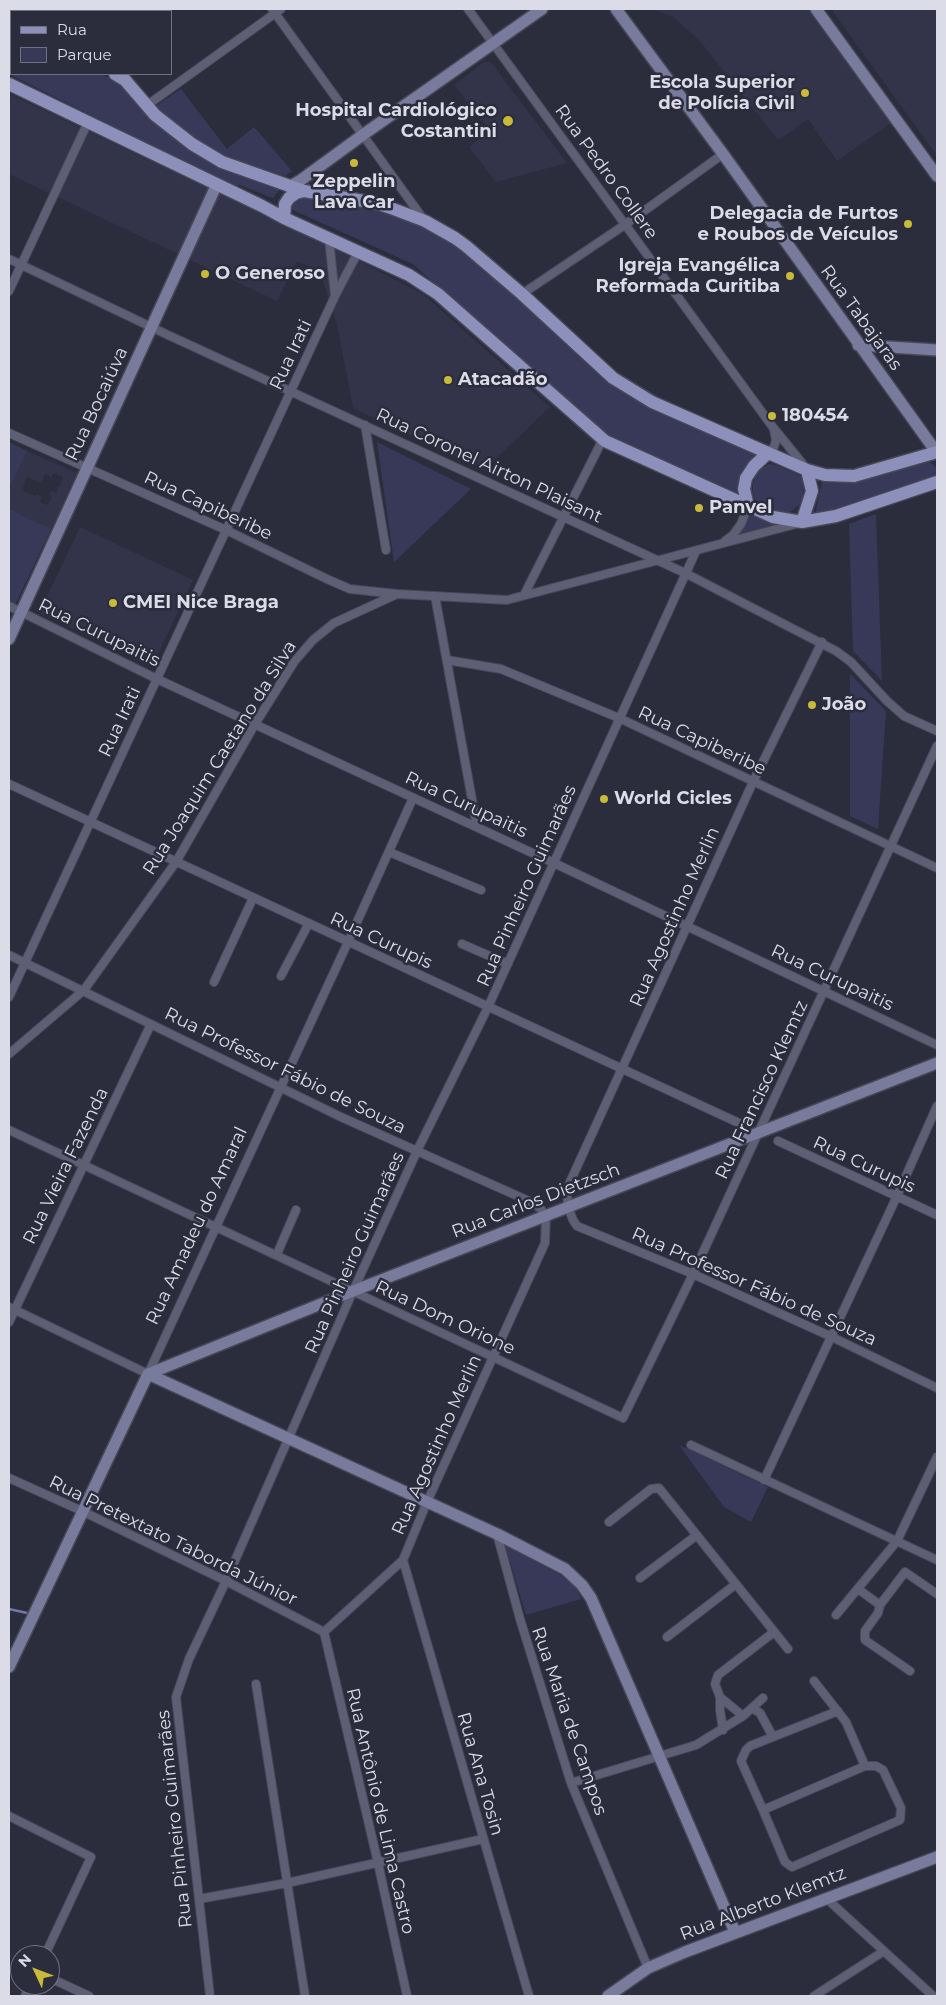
<!DOCTYPE html>
<html>
<head>
<meta charset="utf-8">
<style>
  body { margin:0 }
  #map { position:relative; width:946px; height:2005px; overflow:hidden; background:#2b2c3c; font-family:Montserrat,sans-serif }
  canvas { display:block }
  .frame { position:absolute; inset:0; border:10px solid #dbdce7; pointer-events:none }
  .legend { position:absolute; left:10px; top:10px; width:162px; height:65px; box-sizing:border-box; background:#2b2c3c; border:1px solid #717280; margin:0; padding:6px 9px; list-style:none; font-size:15px; color:#dbdce7 }
  .legend li { display:flex; align-items:center; gap:10px; height:25px }
  .legend b { width:25px; border:1px solid #717280 }
  .north { position:absolute; left:10px; top:1945px; width:50px; height:50px; box-sizing:border-box; background:#2b2c3c; border:1px solid #717280; border-radius:50%; rotate:313deg; font-size:14px; font-weight:700; line-height:20px; text-align:center; color:#dbdce7 }
  .north::after { content:''; display:block; margin:auto; width:18px; height:22px; background:#caba39; clip-path:polygon(50% 0,100% 100%,50% 72%,0 100%) }
</style>
</head>
<body>
<div id="map">
<canvas width="946" height="2005"></canvas>
<div class="frame"></div>
<ul class="legend">
<li><b style="height:6px;background:#8d90ba"></b>Rua</li>
<li><b style="height:14px;background:#383959"></b>Parque</li>
</ul>
<div class="north">N</div>
</div>
<script>
const c = document.querySelector('canvas').getContext('2d');
c.lineJoin = 'round';
function fill(path, color) {
  c.fillStyle = color;
  c.fill(path, 'evenodd');
}
function toPath(rows) {
  const path = new Path2D();
  for (const r of rows) {
    path.moveTo(r[0], r[1]);
    for (let i = 2; i < r.length; i += 2) path.lineTo(r[i], r[i + 1]);
  }
  return path;
}
function trace(path, color, width, dash) {
  c.strokeStyle = color;
  c.lineWidth = width;
  c.lineCap = dash ? 'butt' : 'round';
  c.setLineDash(dash || []);
  c.stroke(path);
}
function label(font, color, halo, rows, align = 'center') {
  c.font = font + ' Montserrat,sans-serif';
  c.lineWidth = 5;
  c.setLineDash([]);
  c.textBaseline = 'middle';
  c.strokeStyle = halo;
  c.fillStyle = color;
  for (const [text, x, y, turn = 0] of rows) {
    c.save();
    c.translate(x, y);
    c.rotate((+turn || 0) * Math.PI / 180);
    c.textAlign = isNaN(turn) ? turn : align;
    if (halo) c.strokeText(text, 0, 0);
    c.fillText(text, 0, 0);
    c.restore();
  }
}
fill(toPath([
  [651,9,808,9,891,123,837,161,808,119,778,140,699,40,672,16],
  [832,9,937,9,937,156,831,9],
  [484,62,489,62,493,65,567,163,496,182,469,147,490,131,454,85],
  [9,94,320,241,423,294,550,407,484,470,353,408,337,324,320,272,297,261,277,301,9,174],
  [27,451,77,473,51,529,9,509,9,489],
  [53,473,63,477,59,487,56,487,58,489,56,493,51,491,49,496,52,497,48,505,40,502,42,497,36,494,35,496,22,490,27,477,41,483,45,474,50,476,50,480],
  [80,527,193,580,153,665,39,613]
]), '#33344a');
fill(toPath([
  [11,31,11,74,101,74,123,84,205,158,250,179,280,189,273,198,240,185,233,186,9,74,9,32],
  [181,89,227,149,254,127,292,171,285,176,238,162,206,146,154,107],
  [299,194,405,217,448,241,526,302,623,390,758,456,741,497,611,439,590,425,413,264,286,207],
  [9,442,27,451,9,489],
  [377,442,471,489,394,562],
  [929,462,935,466,937,471,936,478,922,480,921,483,832,512,815,514,822,482,845,483],
  [769,464,776,465,801,476,804,481,803,498,799,505,787,514,777,512,756,502,753,493,753,484,756,476,761,469],
  [9,509,51,529,15,605,9,602],
  [750,512,779,525,735,537,745,525],
  [876,514,882,681,853,651,849,524],
  [850,674,886,711,878,829,850,816],
  [679,1445,768,1487,751,1522,724,1507],
  [505,1545,562,1576,576,1587,581,1599,526,1615]
]), '#383959');
trace(toPath([
  [9,1609,27,1613]
]), '#7376a6', 2.5);
const street = toPath([
  [76,9,77,11],
  [272,9,424,220],
  [468,9,772,426,806,468],
  [146,106,281,9],
  [329,239,335,296],
  [9,259,168,335,685,573,836,651,851,662,887,701,904,716,937,731],
  [9,291,88,122],
  [522,294,626,224,723,154],
  [365,425,386,550],
  [9,433,226,530,329,580,350,589,397,594],
  [768,453,774,447,776,440,774,430],
  [725,541,733,535,741,524,748,506],
  [524,595,603,439],
  [435,596,477,827],
  [9,606,157,679,554,863,937,1045],
  [822,642,753,782,570,1182,567,1194,568,1207,573,1220,577,1226,693,1274,832,1337,937,1388],
  [447,660,501,669,619,718,937,868],
  [9,784,741,1124],
  [389,852,481,890],
  [462,944,508,964],
  [9,955,341,1117,531,1202,540,1208,546,1216,545,1243,427,1502,403,1560,324,1632],
  [281,976,309,923],
  [214,982,253,898],
  [9,997,335,296,358,252],
  [9,1054,84,990,176,862,255,724,294,662,313,640,334,623,397,594,507,600,796,524],
  [9,1130,623,1418,693,1274,937,746],
  [778,1141,937,1215],
  [277,1254,296,1210],
  [9,1307,148,1374,348,942,413,798],
  [9,1322,151,1024],
  [691,1445,937,1560],
  [9,1478,82,1511,226,1581,324,1632],
  [764,1480,897,1196,937,1106],
  [609,1522,651,1489,659,1488,788,1649],
  [497,1534,520,1619,571,1783,648,1968],
  [403,1560,529,1996],
  [640,1578,697,1535],
  [858,1589,880,1605,878,1613,865,1631,865,1640,910,1671],
  [880,1605,905,1572,937,1594],
  [836,1615,897,1541,937,1457],
  [324,1632,378,1863,407,1996],
  [667,1637,736,1584],
  [814,1681,846,1722,865,1766],
  [256,1684,305,1996],
  [720,1697,743,1716],
  [752,1708,760,1713,773,1737],
  [723,1730,720,1710,720,1697,715,1684,718,1675,774,1632],
  [571,1783,696,1745,743,1716,763,1698],
  [763,1810,865,1766,876,1766,883,1770,901,1808,900,1820,792,1867,785,1862,763,1810,741,1761,746,1750,750,1746,838,1711],
  [9,1816,91,1857,45,1955],
  [199,1899,287,1883,483,1839],
  [827,1899,933,1996],
  [50,1978,89,1996],
  [25,1996,30,1985],
  [210,1996,176,1697,189,1659,226,1581,353,1291,417,1151,488,1007,696,551],
  [814,1996,884,1951]
]);
const secondary = toPath([
  [616,9,723,154,937,453],
  [816,9,937,176],
  [23,11,26,9],
  [289,187,301,180,364,134,542,9],
  [858,345,937,350],
  [9,639,217,184],
  [148,1374,497,1534,565,1569,582,1585,591,1598,735,1932],
  [148,1374,353,1291,937,1063],
  [9,1667,148,1374],
  [608,1996,648,1968,685,1952,937,1857]
]);
const primary = toPath([
  [9,22,11,23],
  [115,74,125,80,155,115,192,144,222,162,304,191,376,203,388,207,425,221,455,238,466,246,522,294,613,378,652,402,807,470,825,475,854,476,937,452],
  [9,84,262,206,284,218,409,275,438,294,605,441,773,517,802,522,836,516,937,482],
  [284,218,285,204,289,198,296,193,304,191],
  [748,506,744,489,746,478,754,466,768,453],
  [802,522,812,491,807,470]
]);
trace(street, '#474857', 10);
trace(secondary, '#474857', 14);
trace(primary, '#474857', 15);
trace(street, '#5e5f74', 8);
trace(secondary, '#797b9c', 11);
trace(primary, '#8d90ba', 12);
for (const [x, y, r, color] of [
  [805,93,5,"#caba39"],
  [508,121,6,"#caba39"],
  [354,163,5,"#caba39"],
  [908,224,5,"#caba39"],
  [205,274,5,"#caba39"],
  [790,276,5,"#caba39"],
  [448,380,5,"#caba39"],
  [772,416,5,"#caba39"],
  [699,508,5,"#caba39"],
  [113,603,5,"#caba39"],
  [812,705,5,"#caba39"],
  [604,799,5,"#caba39"]
]) {
  const dot = new Path2D();
  dot.arc(x, y, r, 0, 2 * Math.PI);
  c.fillStyle = color;
  c.fill(dot);
  trace(dot, '#2b2c3c', 2);
}
label('bold 18px', '#dbdce7', '#2b2c3c', [
  ["Escola Superior",795,83,"right"],
  ["de Polícia Civil",795,104,"right"],
  ["Hospital Cardiológico",497,111,"right"],
  ["Costantini",497,132,"right"],
  ["Zeppelin",354,182,"center"],
  ["Lava Car",354,203,"center"],
  ["Delegacia de Furtos",898,214,"right"],
  ["e Roubos de Veículos",898,235,"right"],
  ["Igreja Evangélica",780,266,"right"],
  ["Reformada Curitiba",780,287,"right"],
  ["O Generoso",215,274],
  ["Atacadão",458,380],
  ["180454",782,416],
  ["Panvel",709,508],
  ["CMEI Nice Braga",123,603],
  ["João",822,705],
  ["World Cicles",614,799]
], 'left');
label('18px', '#dbdce7', '#2b2c3c', [
  ["Rua Pedro Collere",606,172,54],
  ["Rua Tabajaras",861,318,54],
  ["Rua Irati",291,355,-65],
  ["Rua Bocaiúva",97,404,-65],
  ["Rua Coronel Airton Plaisant",489,466,25],
  ["Rua Capiberibe",208,506,25],
  ["Rua Curupaitis",99,633,26],
  ["Rua Irati",120,722,-65],
  ["Rua Capiberibe",702,741,25],
  ["Rua Joaquim Caetano da Silva",220,758,-58],
  ["Rua Curupaitis",466,805,25],
  ["Rua Pinheiro Guimarães",527,886,-66],
  ["Rua Agostinho Merlin",675,917,-66],
  ["Rua Curupis",381,941,25],
  ["Rua Curupaitis",832,978,25],
  ["Rua Professor Fábio de Souza",285,1071,26],
  ["Rua Francisco Klemtz",762,1090,-65],
  ["Rua Curupis",864,1165,25],
  ["Rua Vieira Fazenda",66,1166,-64],
  ["Rua Carlos Dietzsch",536,1201,-21],
  ["Rua Amadeu do Amaral",197,1226,-65],
  ["Rua Pinheiro Guimarães",355,1253,-66],
  ["Rua Professor Fábio de Souza",754,1287,24],
  ["Rua Dom Orione",445,1318,25],
  ["Rua Agostinho Merlin",437,1445,-66],
  ["Rua Pretextato Taborda Júnior",173,1541,26],
  ["Rua Maria de Campos",569,1721,71],
  ["Rua Ana Tosin",480,1774,74],
  ["Rua Antônio de Lima Castro",380,1811,77],
  ["Rua Pinheiro Guimarães",175,1819,-96],
  ["Rua Alberto Klemtz",763,1904,-21]
]);
</script>
</body>
</html>
